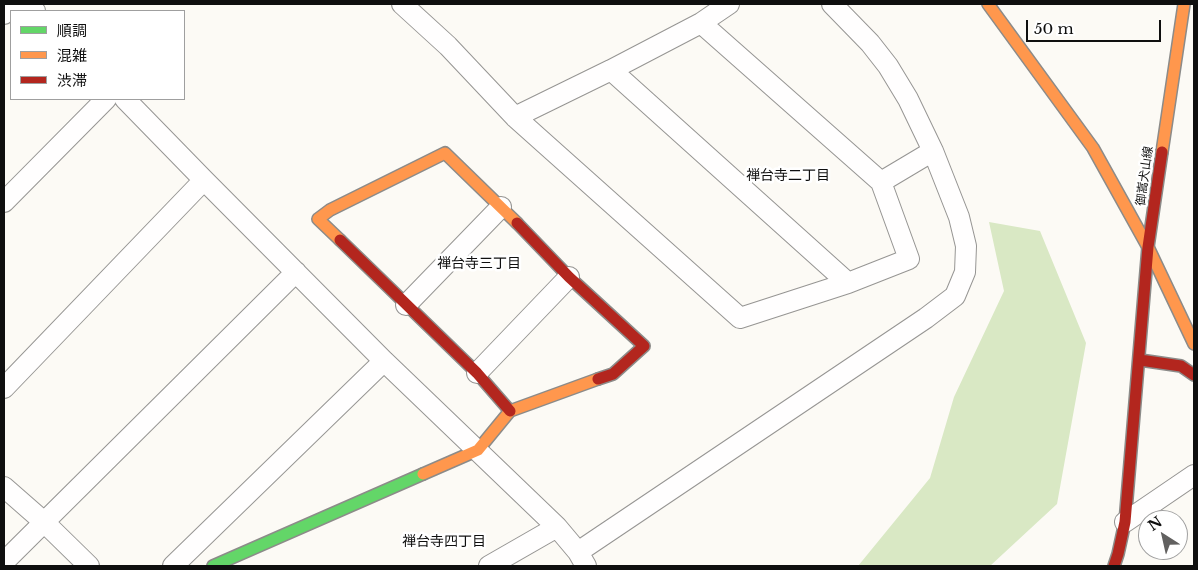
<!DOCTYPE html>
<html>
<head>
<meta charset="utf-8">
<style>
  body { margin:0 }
  #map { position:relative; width:1198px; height:570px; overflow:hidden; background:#fcfaf5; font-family:"Libre Baskerville","Noto Sans JP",serif }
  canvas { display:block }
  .frame { position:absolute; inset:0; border:5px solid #0f0f0f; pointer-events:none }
  .legend { position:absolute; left:10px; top:10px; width:175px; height:90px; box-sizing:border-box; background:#fff; border:1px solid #9f9f9f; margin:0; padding:6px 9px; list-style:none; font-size:15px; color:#0f0f0f }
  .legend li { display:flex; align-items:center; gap:10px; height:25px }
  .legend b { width:25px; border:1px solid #9f9f9f }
  .north { position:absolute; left:1138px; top:510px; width:50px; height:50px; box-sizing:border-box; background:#fff; border:1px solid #9f9f9f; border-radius:50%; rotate:325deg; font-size:14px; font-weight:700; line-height:20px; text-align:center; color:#0f0f0f }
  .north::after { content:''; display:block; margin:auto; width:18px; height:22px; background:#626160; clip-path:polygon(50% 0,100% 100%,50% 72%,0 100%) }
  .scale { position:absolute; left:1026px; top:20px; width:135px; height:22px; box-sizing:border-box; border:2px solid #0f0f0f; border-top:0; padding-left:6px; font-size:15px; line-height:18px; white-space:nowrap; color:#0f0f0f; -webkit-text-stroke:4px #fff; paint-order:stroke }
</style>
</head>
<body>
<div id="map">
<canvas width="1198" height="570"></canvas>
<div class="frame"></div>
<ul class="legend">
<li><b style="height:6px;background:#63d668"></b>順調</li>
<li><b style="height:6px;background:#ff974d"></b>混雑</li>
<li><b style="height:6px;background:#b3261e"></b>渋滞</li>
</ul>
<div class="north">N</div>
<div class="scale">50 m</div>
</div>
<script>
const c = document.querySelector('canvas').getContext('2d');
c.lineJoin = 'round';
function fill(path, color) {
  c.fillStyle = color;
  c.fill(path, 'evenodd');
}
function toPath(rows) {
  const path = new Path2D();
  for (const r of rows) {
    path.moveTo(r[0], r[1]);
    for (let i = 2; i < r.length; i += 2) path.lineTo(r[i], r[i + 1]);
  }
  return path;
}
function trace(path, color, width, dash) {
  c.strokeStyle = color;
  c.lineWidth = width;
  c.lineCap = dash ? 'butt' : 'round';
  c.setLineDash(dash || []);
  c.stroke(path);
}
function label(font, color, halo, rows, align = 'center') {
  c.font = font + ' "Libre Baskerville","Noto Sans JP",serif';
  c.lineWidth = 5;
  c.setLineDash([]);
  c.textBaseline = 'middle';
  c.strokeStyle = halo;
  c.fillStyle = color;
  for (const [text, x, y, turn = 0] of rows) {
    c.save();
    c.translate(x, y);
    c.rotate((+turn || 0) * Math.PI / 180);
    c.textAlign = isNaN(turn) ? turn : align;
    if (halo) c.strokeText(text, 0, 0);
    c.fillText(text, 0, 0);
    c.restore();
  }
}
fill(toPath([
  [989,222,1040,231,1086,343,1057,504,990,566,858,566,930,478,954,397,1004,291]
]), '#d9e8c4');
const street = toPath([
  [27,4,35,11],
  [402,4,448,46,515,117,740,318,848,283,909,259,881,182,701,23],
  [4,14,14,4],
  [611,70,848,283],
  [125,99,204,180,384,361,557,527,578,552,586,566],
  [515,117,611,70,701,23,729,4],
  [881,182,933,151],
  [4,202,106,99],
  [406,305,501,207],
  [477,373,569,277],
  [4,388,204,180],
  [4,487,44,522,89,566],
  [1125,522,1194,475],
  [578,552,926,318,955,296,965,272,966,246,959,217,933,151,908,99,888,66,870,43,832,4],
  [4,562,296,272],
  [173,566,384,361],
  [489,566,557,527]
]);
const fast = toPath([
  [213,566,423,474]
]);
const slow = toPath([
  [988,4,1093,148,1148,247,1194,344],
  [1162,152,1184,4],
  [340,240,318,219,330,210,445,153,517,223],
  [423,474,478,450,510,411,598,379]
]);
const jam = toPath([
  [517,223,569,277,644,346,613,374,598,379],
  [340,240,477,373,510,411],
  [1140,360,1181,366,1194,375],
  [1114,566,1118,554,1125,522,1148,247,1162,152]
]);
trace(street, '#969593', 22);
trace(fast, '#8c8b89', 14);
trace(slow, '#8c8b89', 14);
trace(jam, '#8c8b89', 14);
trace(street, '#fffefe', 20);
trace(fast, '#63d668', 11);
trace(slow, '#ff974d', 11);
trace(jam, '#b3261e', 11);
label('12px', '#0f0f0f', '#fff', [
  ["御嵩犬山線",1145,176,-82]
]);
label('14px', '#0f0f0f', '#fff', [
  ["禅台寺二丁目",788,176],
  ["禅台寺三丁目",479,264],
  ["禅台寺四丁目",444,542]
]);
</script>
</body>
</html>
